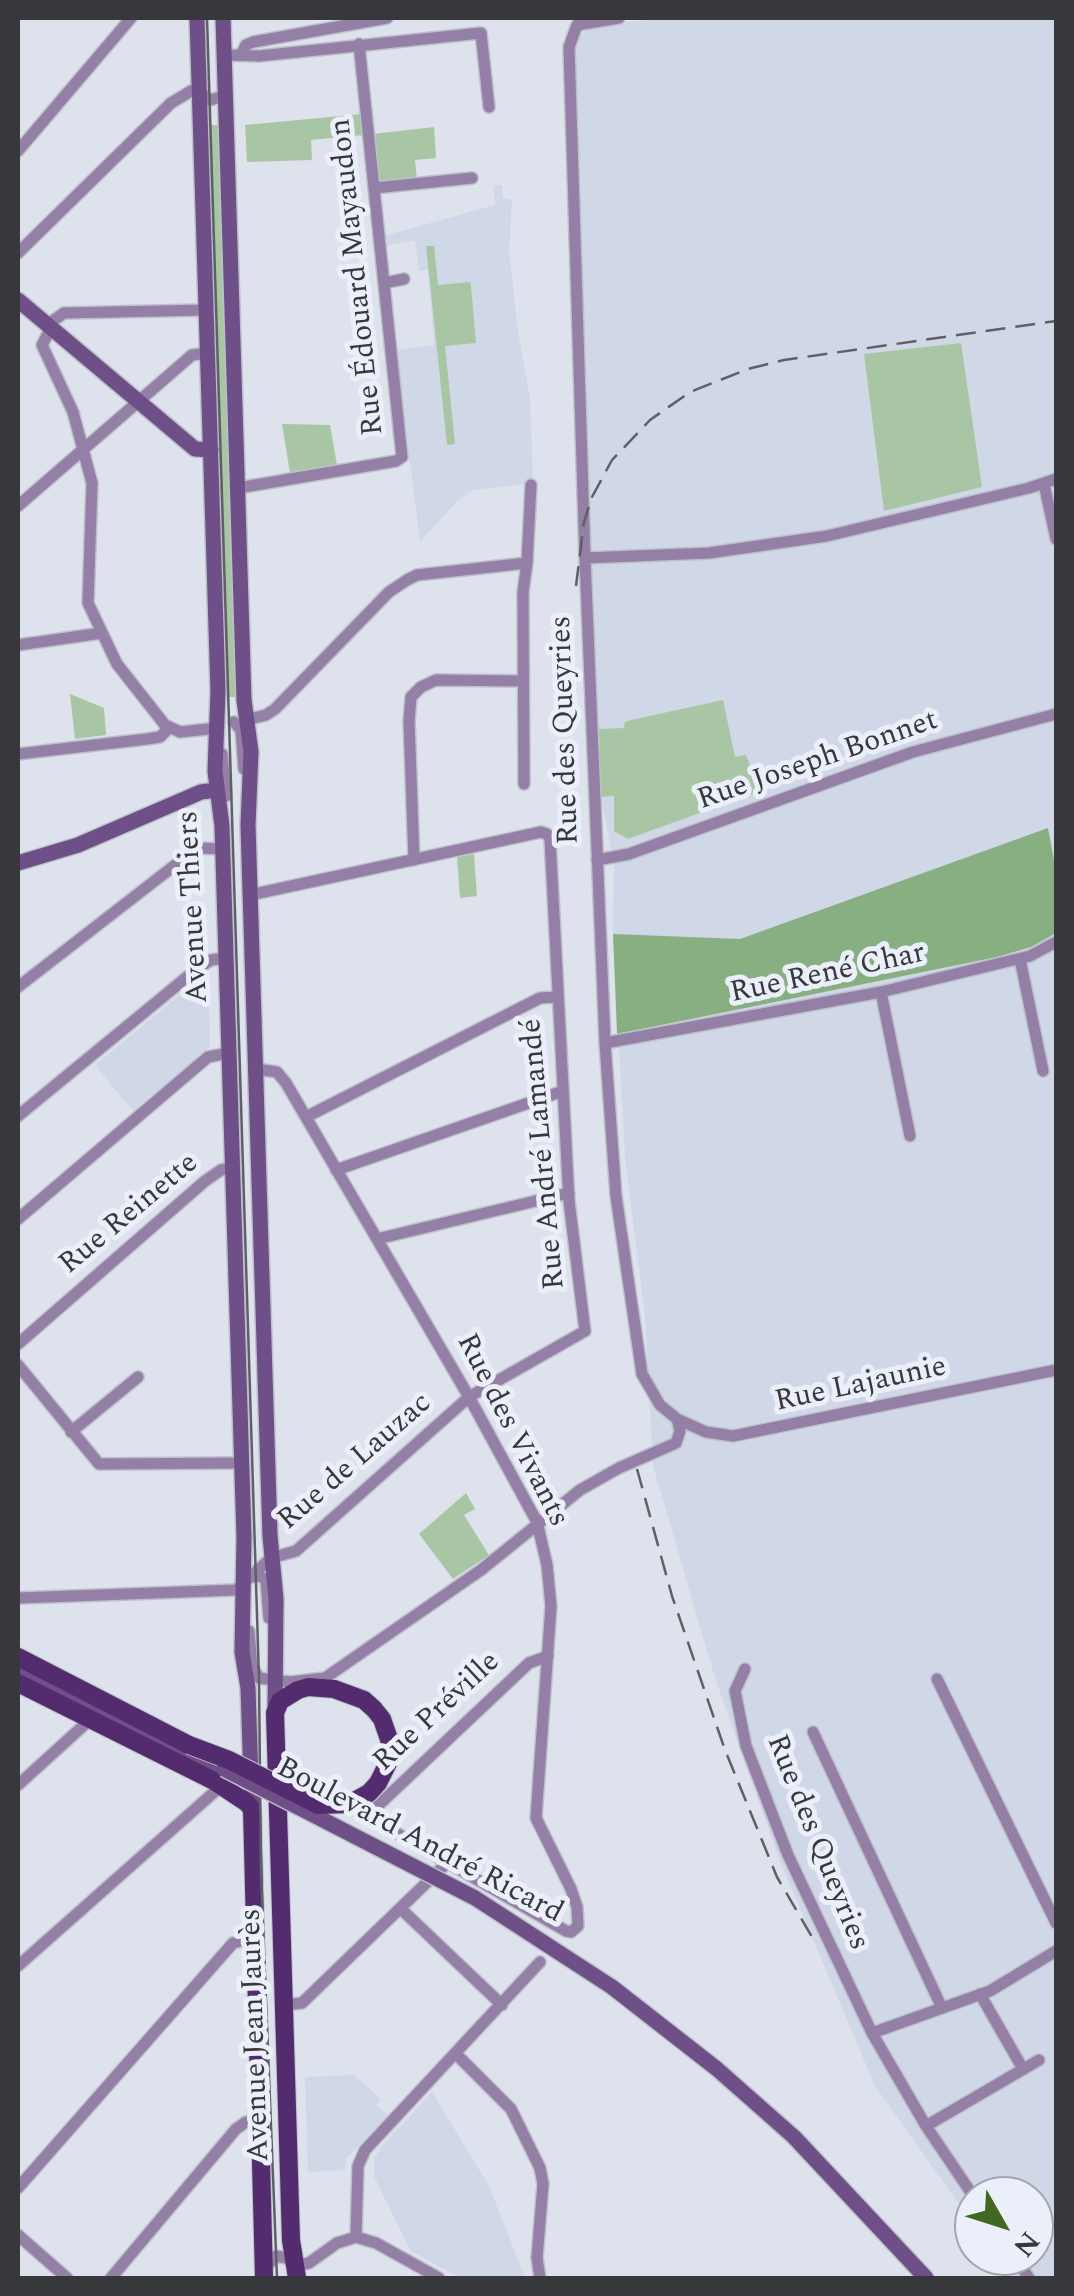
<!DOCTYPE html>
<html>
<head>
<meta charset="utf-8">
<style>
  body { margin:0 }
  #map { position:relative; width:1074px; height:2296px; overflow:hidden; background:#dee2ec; font-family:Spectral,serif }
  canvas { display:block }
  .frame { position:absolute; inset:0; border:20px solid #37383c; pointer-events:none }
  .north { position:absolute; left:954px; top:2176px; width:100px; height:100px; box-sizing:border-box; background:#ebeff9; border:2px solid #a3a6ad; border-radius:50%; rotate:129deg; font-size:28px; font-weight:700; line-height:40px; text-align:center; color:#37383c }
  .north::after { content:''; display:block; margin:auto; width:35px; height:45px; background:#416721; clip-path:polygon(50% 0,100% 100%,50% 72%,0 100%) }
</style>
</head>
<body>
<div id="map">
<canvas width="1074" height="2296"></canvas>
<div class="frame"></div>
<div class="north">N</div>
</div>
<script>
const c = document.querySelector('canvas').getContext('2d');
c.lineJoin = 'round';
function fill(path, color) {
  c.fillStyle = color;
  c.fill(path, 'evenodd');
}
function toPath(rows) {
  const path = new Path2D();
  for (const r of rows) {
    path.moveTo(r[0], r[1]);
    for (let i = 2; i < r.length; i += 2) path.lineTo(r[i], r[i + 1]);
  }
  return path;
}
function trace(path, color, width, dash) {
  c.strokeStyle = color;
  c.lineWidth = width;
  c.lineCap = dash ? 'butt' : 'round';
  c.setLineDash(dash || []);
  c.stroke(path);
}
function label(font, color, halo, rows, align = 'center') {
  c.font = font + ' Spectral,serif';
  c.lineWidth = 10;
  c.setLineDash([]);
  c.textBaseline = 'middle';
  c.strokeStyle = halo;
  c.fillStyle = color;
  for (const [text, x, y, turn = 0] of rows) {
    c.save();
    c.translate(x, y);
    c.rotate((+turn || 0) * Math.PI / 180);
    c.textAlign = isNaN(turn) ? turn : align;
    if (halo) c.strokeText(text, 0, 0);
    c.fillText(text, 0, 0);
    c.restore();
  }
}
fill(toPath([
  [664,18,1056,18,1056,2278,1012,2278,996,2256,1034,2256,1034,2196,974,2196,974,2225,875,2086,781,1864,715,1678,653,1466,645,1316,625,1159,613,934,614,864,601,797,569,47,590,26],
  [502,185,503,198,512,200,509,252,518,331,530,398,533,483,473,490,457,501,420,542,396,350,434,345,428,270,419,271,415,240,385,246,384,236,495,205,494,186],
  [203,975,208,977,210,1047,133,1111,95,1065],
  [354,2075,381,2099,376,2105,388,2115,347,2158,345,2170,308,2172,305,2077],
  [432,2092,489,2186,525,2278,460,2278,410,2250,374,2176,374,2159,381,2147]
]), '#d0d7e7');
fill(toPath([
  [362,114,364,135,311,140,312,160,247,162,245,125],
  [206,125,222,125,240,697,223,697],
  [434,127,436,158,415,160,417,180,377,185,373,134],
  [426,246,434,246,438,285,470,282,471,286,476,343,445,346,455,444,447,445],
  [961,343,982,487,884,511,864,354],
  [282,424,330,425,337,465,290,473],
  [70,694,104,708,106,735,75,739],
  [723,700,735,757,746,755,760,791,628,839,614,831,614,796,601,797,599,729,624,728,625,722,631,720],
  [474,854,477,896,460,898,457,857],
  [466,1493,475,1509,464,1515,489,1555,453,1579,419,1534]
]), '#a9c6a4');
fill(toPath([
  [1048,828,1056,871,1056,933,1031,947,997,957,617,1034,613,934,740,939]
]), '#88af81');
const street = toPath([
  [577,25,569,47,585,558,605,1043,616,1196,642,1374,660,1405,677,1419,706,1432,733,1436,1056,1370],
  [577,25,619,18],
  [225,55,259,56,481,33,489,107],
  [241,55,246,45,253,42,387,18],
  [18,151,131,18],
  [374,188,472,178],
  [18,253,171,103,191,91,198,90,210,100,221,97,226,91],
  [384,283,404,279],
  [47,325,64,313,206,310],
  [51,328,42,345,73,412,92,483,88,603,117,664,165,725,180,732,218,728,218,731],
  [1044,484,1056,539],
  [238,488,396,461,402,457,359,44],
  [18,506,192,355,208,353],
  [585,558,709,553,827,536,1029,488,1056,479],
  [527,563,531,485],
  [18,645,102,633],
  [246,720,266,715,275,709,389,592,407,580,417,575,527,563,523,592,524,784],
  [234,722,241,730,244,769],
  [18,754,147,739,160,737,169,728],
  [222,754,226,796],
  [414,860,409,721,411,697,421,687,436,680,522,681],
  [597,860,629,854,913,752,1056,714],
  [1020,959,1043,1071],
  [18,987,197,848,223,849],
  [881,992,910,1136],
  [605,1043,881,992,1030,956,1056,942],
  [256,1069,277,1072,286,1083,469,1397,537,1522,547,1565,551,1606,536,1818,571,1889,577,1907,578,1926,571,1932,566,1931,367,1816,295,1780,279,1788],
  [18,1116,198,968,211,960,226,958],
  [306,1117,540,998,556,997],
  [336,1170,563,1091],
  [18,1219,208,1057,229,1053],
  [377,1239,569,1193],
  [18,1344,205,1181,221,1170,232,1168],
  [18,1365,99,1464,241,1463],
  [71,1432,138,1377],
  [250,1577,260,1576,266,1580,269,1618],
  [18,1598,236,1590,271,1558,296,1551,469,1397,585,1331,569,1201,550,839,547,834,541,832,250,895],
  [249,1631,252,1667,259,1678,290,1682,325,1678,481,1570,580,1490,619,1468,676,1443,680,1431,677,1419],
  [745,1669,735,1691,746,1746,788,1855,872,2033,926,2126,974,2197],
  [937,1679,1056,1923],
  [813,1732,942,2008],
  [18,1785,83,1726,88,1718],
  [367,1816,529,1663,548,1656],
  [401,1909,502,2005],
  [18,1966,220,1787],
  [980,1994,1023,2069],
  [284,2005,302,2003,448,1862],
  [872,2033,990,1991,1056,1951],
  [456,2054,511,2109,540,2168,543,2184,537,2258,540,2278],
  [926,2126,1039,2060],
  [18,2188,233,1943,256,1937],
  [18,2235,67,2278],
  [356,2237,358,2166,365,2150,540,1962],
  [1014,2256,1029,2278],
  [264,2269,276,2256,287,2258,295,2266,309,2263,337,2243,356,2237,376,2243,439,2278],
  [111,2278,236,2129,246,2122,261,2121]
]);
const secondary = toPath([
  [197,18,218,691,215,771,222,826,244,1537,242,1652,248,1688,252,1809],
  [223,18,244,700,251,752,248,825,270,1536,276,1599,275,1713],
  [18,300,195,449,211,450],
  [18,863,78,845,201,792,216,790],
  [18,1668,185,1753,224,1769],
  [612,1987,717,2069,794,2137,926,2278]
]);
const primary = toPath([
  [18,1657,189,1745],
  [18,1683,214,1781,247,1803,252,1809,264,2278],
  [297,2278,291,2240,275,1713,280,1701,298,1690,308,1687,334,1689]
]);
trace(street, '#bdc0c9', 14);
trace(secondary, '#bdc0c9', 18);
trace(primary, '#bdc0c9', 20);
trace(street, '#947fa6', 11);
trace(secondary, '#6e4f87', 15);
trace(primary, '#532c6f', 18);
trace(toPath([
  [207,18,259,1678,261,1873,277,2278]
]), '#5e6065', 2.5);
trace(toPath([
  [576,586,584,522,592,497,612,460,650,420,690,392,748,369,784,360,1056,321],
  [637,1469,672,1596,725,1750,777,1877,812,1937]
]), '#5e6065', 2.5, [20, 10]);
const secondaryBridge = toPath([
  [224,1769,475,1898,612,1987]
]);
const primaryBridge = toPath([
  [189,1745,229,1760,318,1805,349,1804,369,1793,378,1783,388,1763,390,1742,382,1719,374,1709,364,1700,334,1689]
]);
trace(secondaryBridge, '#bdc0c9', 18, []);
trace(primaryBridge, '#bdc0c9', 20, []);
trace(secondaryBridge, '#6e4f87', 15);
trace(primaryBridge, '#532c6f', 18);
label('30px', '#37383c', '#ebeff9', [
  ["Rue Édouard Mayaudon",359,277,-96],
  ["Rue des Queyries",567,730,-92],
  ["Rue Joseph Bonnet",818,762,-19],
  ["Avenue Thiers",195,907,-93],
  ["Rue René Char",828,975,-12],
  ["Rue André Lamandé",545,1154,-95],
  ["Rue Reinette",130,1215,-40],
  ["Rue Lajaunie",861,1386,-12],
  ["Rue des Vivants",511,1431,63],
  ["Rue de Lauzac",356,1463,-41],
  ["Rue Préville",438,1713,-43],
  ["Boulevard André Ricard",419,1842,28],
  ["Rue des Queyries",816,1843,68],
  ["Avenue Jean Jaurès",257,2035,-92]
]);
</script>
</body>
</html>
